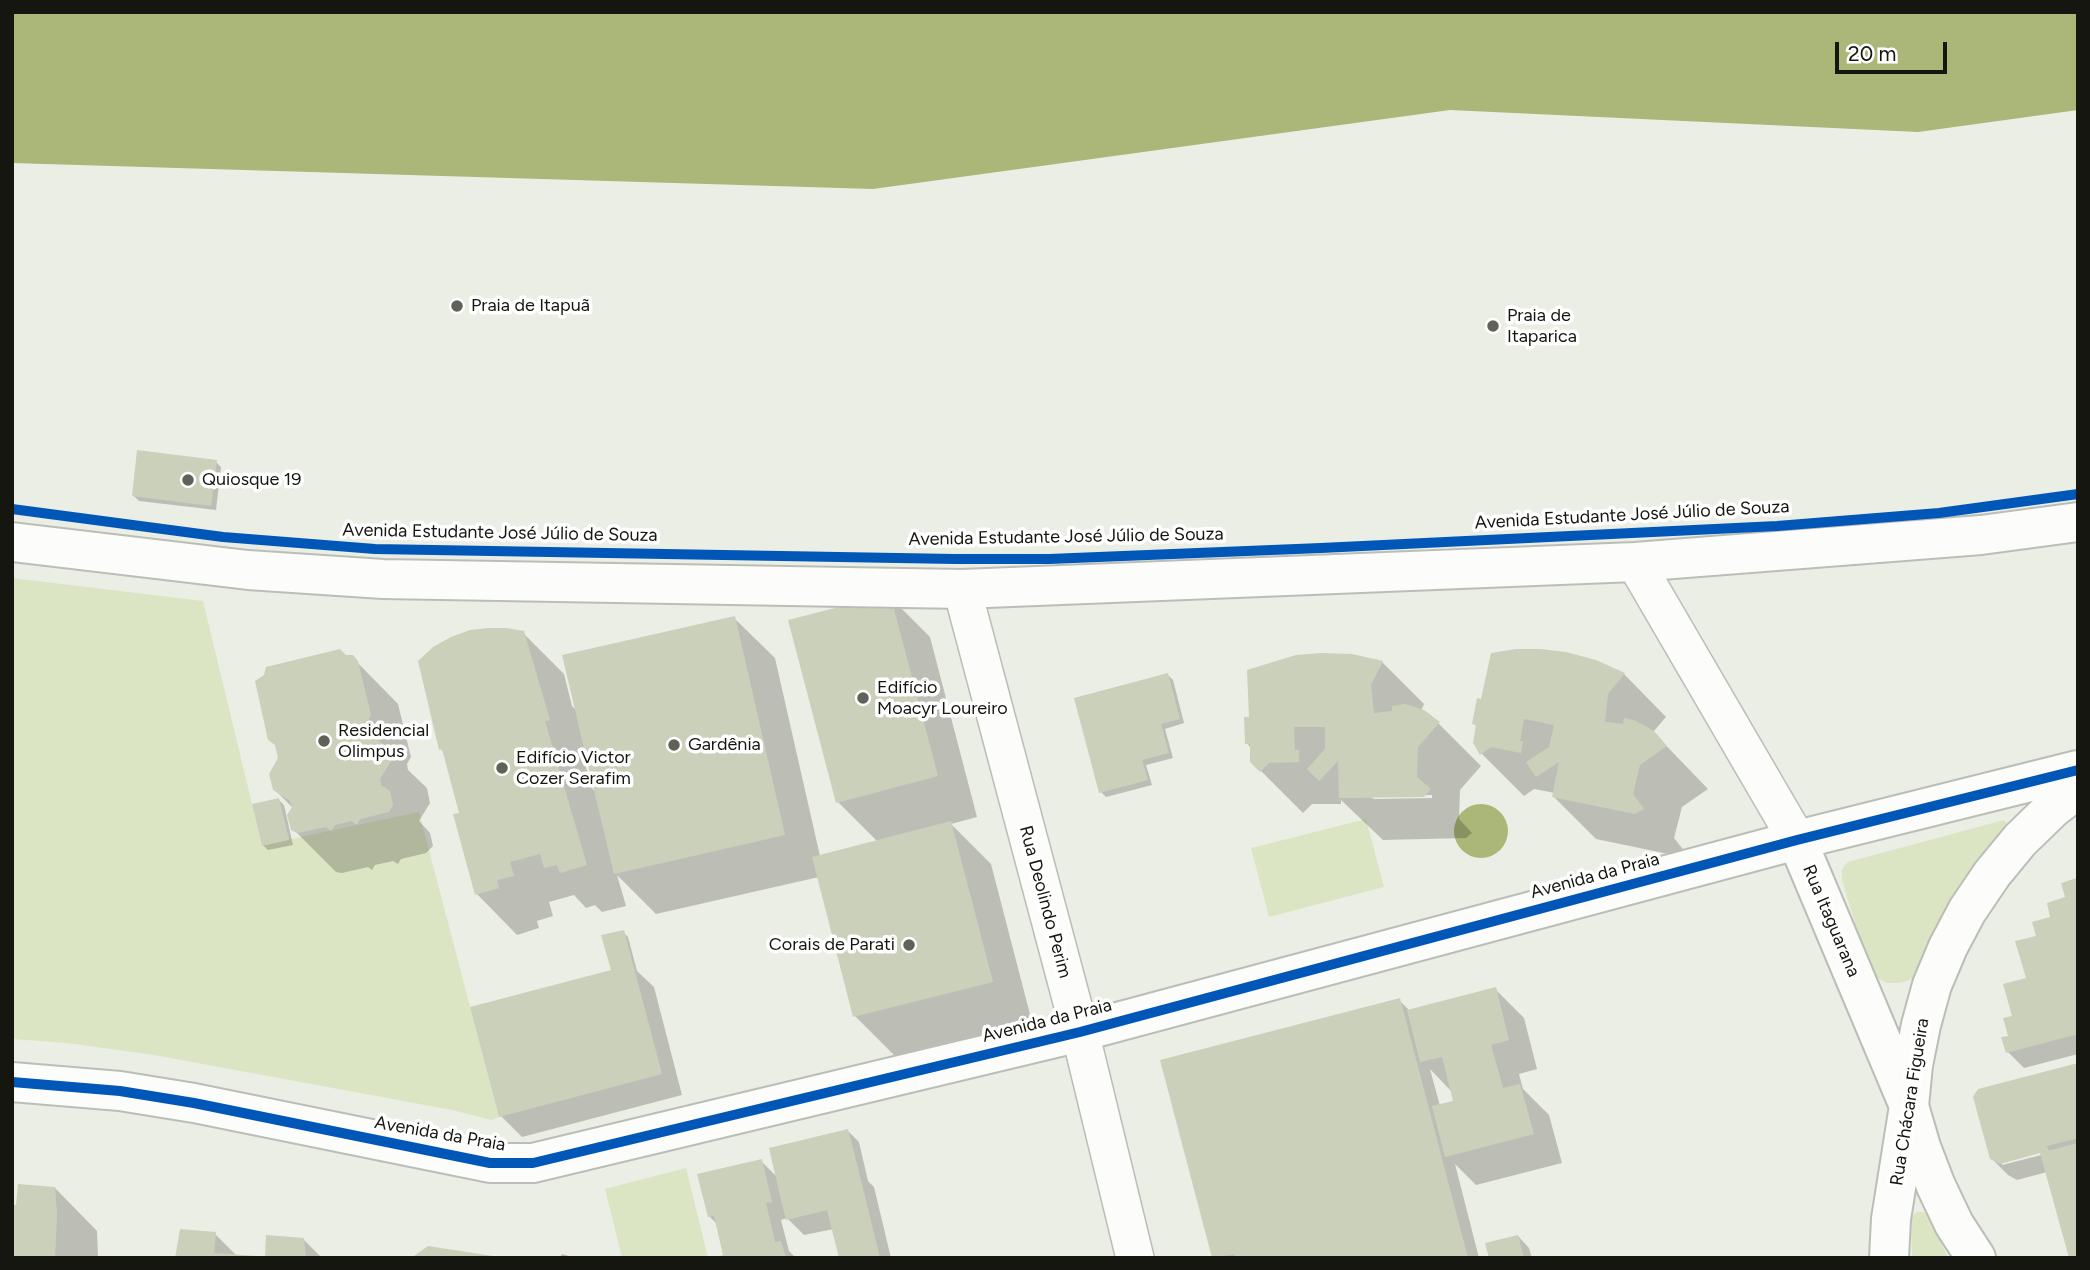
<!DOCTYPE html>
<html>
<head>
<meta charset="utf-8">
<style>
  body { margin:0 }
  #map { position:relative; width:2090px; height:1270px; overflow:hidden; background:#ebeee4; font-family:Figtree,sans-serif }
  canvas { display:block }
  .frame { position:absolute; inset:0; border:14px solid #151610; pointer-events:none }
  .scale { position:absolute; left:1835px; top:42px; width:112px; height:32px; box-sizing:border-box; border:4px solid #151610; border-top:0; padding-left:9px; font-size:21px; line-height:24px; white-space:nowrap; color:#151610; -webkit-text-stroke:5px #fff; paint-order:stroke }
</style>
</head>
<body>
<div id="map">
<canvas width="2090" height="1270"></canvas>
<div class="frame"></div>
<div class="scale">20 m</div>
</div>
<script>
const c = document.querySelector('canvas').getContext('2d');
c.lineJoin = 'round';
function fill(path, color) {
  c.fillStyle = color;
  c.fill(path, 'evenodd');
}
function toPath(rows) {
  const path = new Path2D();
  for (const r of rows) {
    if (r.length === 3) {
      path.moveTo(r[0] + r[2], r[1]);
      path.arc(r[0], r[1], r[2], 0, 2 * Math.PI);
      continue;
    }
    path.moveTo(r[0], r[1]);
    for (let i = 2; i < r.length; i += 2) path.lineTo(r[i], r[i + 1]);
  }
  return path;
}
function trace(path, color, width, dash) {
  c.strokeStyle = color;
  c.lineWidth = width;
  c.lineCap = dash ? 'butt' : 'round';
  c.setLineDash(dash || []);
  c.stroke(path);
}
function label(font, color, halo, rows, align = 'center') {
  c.font = font + ' Figtree,sans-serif';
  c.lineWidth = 7;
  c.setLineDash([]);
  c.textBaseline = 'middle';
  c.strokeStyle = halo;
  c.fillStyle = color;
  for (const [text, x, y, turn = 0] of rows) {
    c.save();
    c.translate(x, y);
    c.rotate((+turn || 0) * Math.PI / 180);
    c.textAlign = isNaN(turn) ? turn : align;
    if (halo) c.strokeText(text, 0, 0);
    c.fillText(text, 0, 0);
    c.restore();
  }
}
fill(toPath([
  [12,578,203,601,262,845,419,812,499,1117,491,1120,452,1110,154,1055,67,1043,12,1039],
  [1366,819,1384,887,1269,917,1251,848],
  [2004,820,2008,826,1919,973,1910,980,1899,983,1887,983,1877,978,1870,970,1866,960,1842,880,1842,871,1844,866,1848,862],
  [686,1168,708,1258,622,1258,605,1189],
  [1917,1212,1924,1212,1930,1217,1948,1258,1912,1258,1911,1223,1912,1216]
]), '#dce5c3');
fill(toPath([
  [12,12,2078,12,2078,110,1918,132,1450,110,873,189,12,163],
  [1481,831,27]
]), '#aab779');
fill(toPath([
  [216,462,221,467,216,510,139,501,134,496],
  [889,596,930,637,977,817,951,824,991,864,1032,1022,896,1057,855,1016,819,877,656,914,617,875,626,906,602,912,595,905,586,908,574,895,549,902,553,916,537,921,539,928,517,935,477,894,461,815,445,754,441,749,523,633,564,674,572,706,577,711,734,618,775,658,820,856,878,842,838,802],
  [589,760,596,789,593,790,584,761],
  [346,657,352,657,398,704,411,757,407,764,408,770,427,788,430,803,419,821,430,833,433,846,426,853,401,859,398,864,393,861,375,865,372,870,368,867,342,873,336,872,295,831,293,808,274,789],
  [1382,662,1424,704,1421,711,1439,724,1481,766,1460,790,1459,819,1472,833,1466,838,1383,840,1341,800,1341,804,1312,804,1303,813,1251,761,1251,748,1247,743],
  [1432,795,1432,798,1374,799,1370,796],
  [1624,674,1666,717,1653,732,1708,789,1682,807,1674,838,1685,852,1678,856,1596,839,1554,797,1555,793,1534,789,1524,796,1482,754,1478,728,1474,724],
  [1168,675,1173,680,1184,723,1165,729,1173,758,1146,765,1152,785,1106,797,1101,792],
  [279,800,284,805,293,845,268,850,263,845],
  [2077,880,2078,1054,2024,1068,2008,1052,2014,1017,2028,979,2038,937,2067,899],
  [623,932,628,937,637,971,654,987,682,1095,522,1137,501,1116,613,971],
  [1495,989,1524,1018,1537,1069,1519,1074,1523,1089,1549,1115,1562,1163,1476,1185,1455,1164,1479,1258,1214,1258,1163,1061,1399,1000,1410,1011],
  [1430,1069,1451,1091,1455,1102,1440,1106],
  [2078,1064,2078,1258,2047,1172,2017,1180,2008,1175,1991,1158],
  [2048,1149,2049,1153,2002,1165,2002,1162],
  [848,1131,859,1142,868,1181,874,1187,891,1258,841,1258,834,1229,804,1235,787,1218,781,1220,789,1251,796,1258,719,1258,725,1256,718,1225,709,1216,761,1161,777,1177],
  [55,1188,97,1231,98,1258,12,1258],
  [215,1234,237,1256,261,1258,178,1258],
  [1518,1236,1529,1248,1532,1258,1491,1258],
  [304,1240,322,1258,267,1258],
  [562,1254,576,1258,559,1258]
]), '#0003');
fill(toPath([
  [137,450,217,460,211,506,132,496],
  [890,594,938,776,836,803,788,620],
  [735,616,785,835,614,874,562,655],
  [488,628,506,628,524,631,550,720,545,721,587,865,560,873,557,865,544,868,540,854,510,862,514,876,497,880,499,888,475,895,453,814,459,813,442,749,439,750,418,661,433,647,451,637,470,630],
  [340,649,346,655,353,655,358,661,371,715,367,723,370,735,386,746,391,761,380,779,381,785,390,791,393,805,389,812,360,819,357,825,351,821,335,825,331,831,326,827,297,833,291,830,287,815,292,807,290,801,273,790,269,774,278,758,275,745,268,740,255,681,264,675,266,667],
  [1516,649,1541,649,1566,652,1596,660,1625,673,1608,694,1605,722,1623,724,1624,718,1636,721,1654,731,1667,746,1640,765,1633,794,1644,809,1635,814,1552,797,1559,762,1536,777,1526,762,1549,747,1554,725,1524,719,1520,741,1523,741,1521,753,1491,747,1480,755,1473,743,1476,725,1472,724,1477,698,1481,699,1491,653],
  [1321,653,1352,654,1383,661,1371,685,1374,713,1392,711,1392,706,1405,704,1424,710,1440,722,1418,747,1417,777,1431,789,1424,797,1339,798,1338,761,1319,781,1307,769,1325,749,1325,727,1294,727,1295,750,1299,750,1299,762,1269,763,1260,772,1250,762,1250,744,1245,744,1244,717,1249,717,1247,670,1296,655],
  [1168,673,1180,719,1161,724,1169,753,1142,760,1148,780,1099,793,1074,698],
  [279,798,289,840,262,846,252,804],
  [951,821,993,982,853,1017,812,857],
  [2077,878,2078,1034,2006,1053,2001,1037,2008,1036,2003,1018,2012,1016,2003,984,2026,978,2015,941,2036,936,2032,922,2050,917,2047,903,2065,897,2061,883],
  [624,930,662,1074,499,1117,470,1007,611,970,601,935],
  [1496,987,1509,1040,1491,1045,1503,1088,1520,1084,1534,1134,1445,1157,1432,1106,1453,1101,1442,1057,1420,1062,1407,1010],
  [1400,998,1468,1258,1235,1258,1234,1254,1212,1258,1160,1060],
  [2078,1063,2078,1138,2047,1146,2048,1151,2078,1143,2078,1258,2069,1258,2040,1153,2000,1164,1990,1159,1973,1097,1978,1089],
  [848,1129,858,1168,880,1258,839,1258,827,1210,786,1220,778,1187,769,1148],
  [762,1159,772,1202,766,1203,775,1242,781,1241,786,1258,715,1258,723,1255,714,1216,708,1217,697,1174],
  [18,1184,55,1187,57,1214,55,1258,12,1258,12,1205,16,1205],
  [180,1229,216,1232,214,1253,257,1256,257,1258,175,1258],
  [266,1235,304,1238,306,1258,265,1258],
  [1518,1235,1524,1258,1489,1258,1485,1243],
  [428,1246,493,1256,493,1258,411,1258]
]), '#cbd0bb');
const street = toPath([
  [1635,562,1797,840],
  [962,589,1080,1032,1135,1258]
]);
const secondary = toPath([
  [12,542,248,570,383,579,962,589,1635,562,1981,535,2078,522],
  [1797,840,1909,1106,1921,1147,1936,1186,1954,1224,1976,1258],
  [12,1082,120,1091,194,1103,490,1163,533,1163,1080,1032,1797,840,2078,770],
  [1889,1258,1891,1219,1909,1106,1913,1065,1921,1025,1932,985,1948,947,1967,911,1992,874,2020,840,2053,808,2078,789]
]);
trace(street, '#bbbeb6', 40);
trace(secondary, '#bbbeb6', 42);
trace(street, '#fcfcfb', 37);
trace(secondary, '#fcfcfb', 38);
trace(toPath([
  [12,509,223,537,375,549,955,559,1049,559,1321,548,1777,526,1939,513,2078,494],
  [12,1082,120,1091,194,1103,490,1163,533,1163,1080,1032,1797,840,2078,770]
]), '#0057b8', 10);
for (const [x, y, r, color] of [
  [457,306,7,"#60625a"],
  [1493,326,7,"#60625a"],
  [188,480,7,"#60625a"],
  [863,698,7,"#60625a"],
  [324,741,7,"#60625a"],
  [674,745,7,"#60625a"],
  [502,768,7,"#60625a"],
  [909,945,7,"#60625a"]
]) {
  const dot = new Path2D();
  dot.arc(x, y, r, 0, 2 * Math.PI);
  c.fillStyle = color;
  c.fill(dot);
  trace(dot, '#fff', 2.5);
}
label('18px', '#151610', '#fff', [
  ["Praia de Itapuã",471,306],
  ["Praia de",1507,316],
  ["Itaparica",1507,337],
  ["Quiosque 19",202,480],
  ["Edifício",877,688],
  ["Moacyr Loureiro",877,709],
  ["Residencial",338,731],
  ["Olimpus",338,752],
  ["Gardênia",688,745],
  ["Edifício Victor",516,758],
  ["Cozer Serafim",516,779],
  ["Corais de Parati",895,945,"right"]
], 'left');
label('18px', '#151610', '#fff', [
  ["Avenida Estudante José Júlio de Souza",1632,515,-3],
  ["Avenida Estudante José Júlio de Souza",500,533,1],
  ["Avenida Estudante José Júlio de Souza",1066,537,-1],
  ["Avenida da Praia",1595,876,-15],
  ["Rua Deolindo Perim",1045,902,75],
  ["Rua Itaguarana",1831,921,67],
  ["Avenida da Praia",1047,1021,-14],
  ["Rua Chácara Figueira",1910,1102,-81],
  ["Avenida da Praia",440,1134,10]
]);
</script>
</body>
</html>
